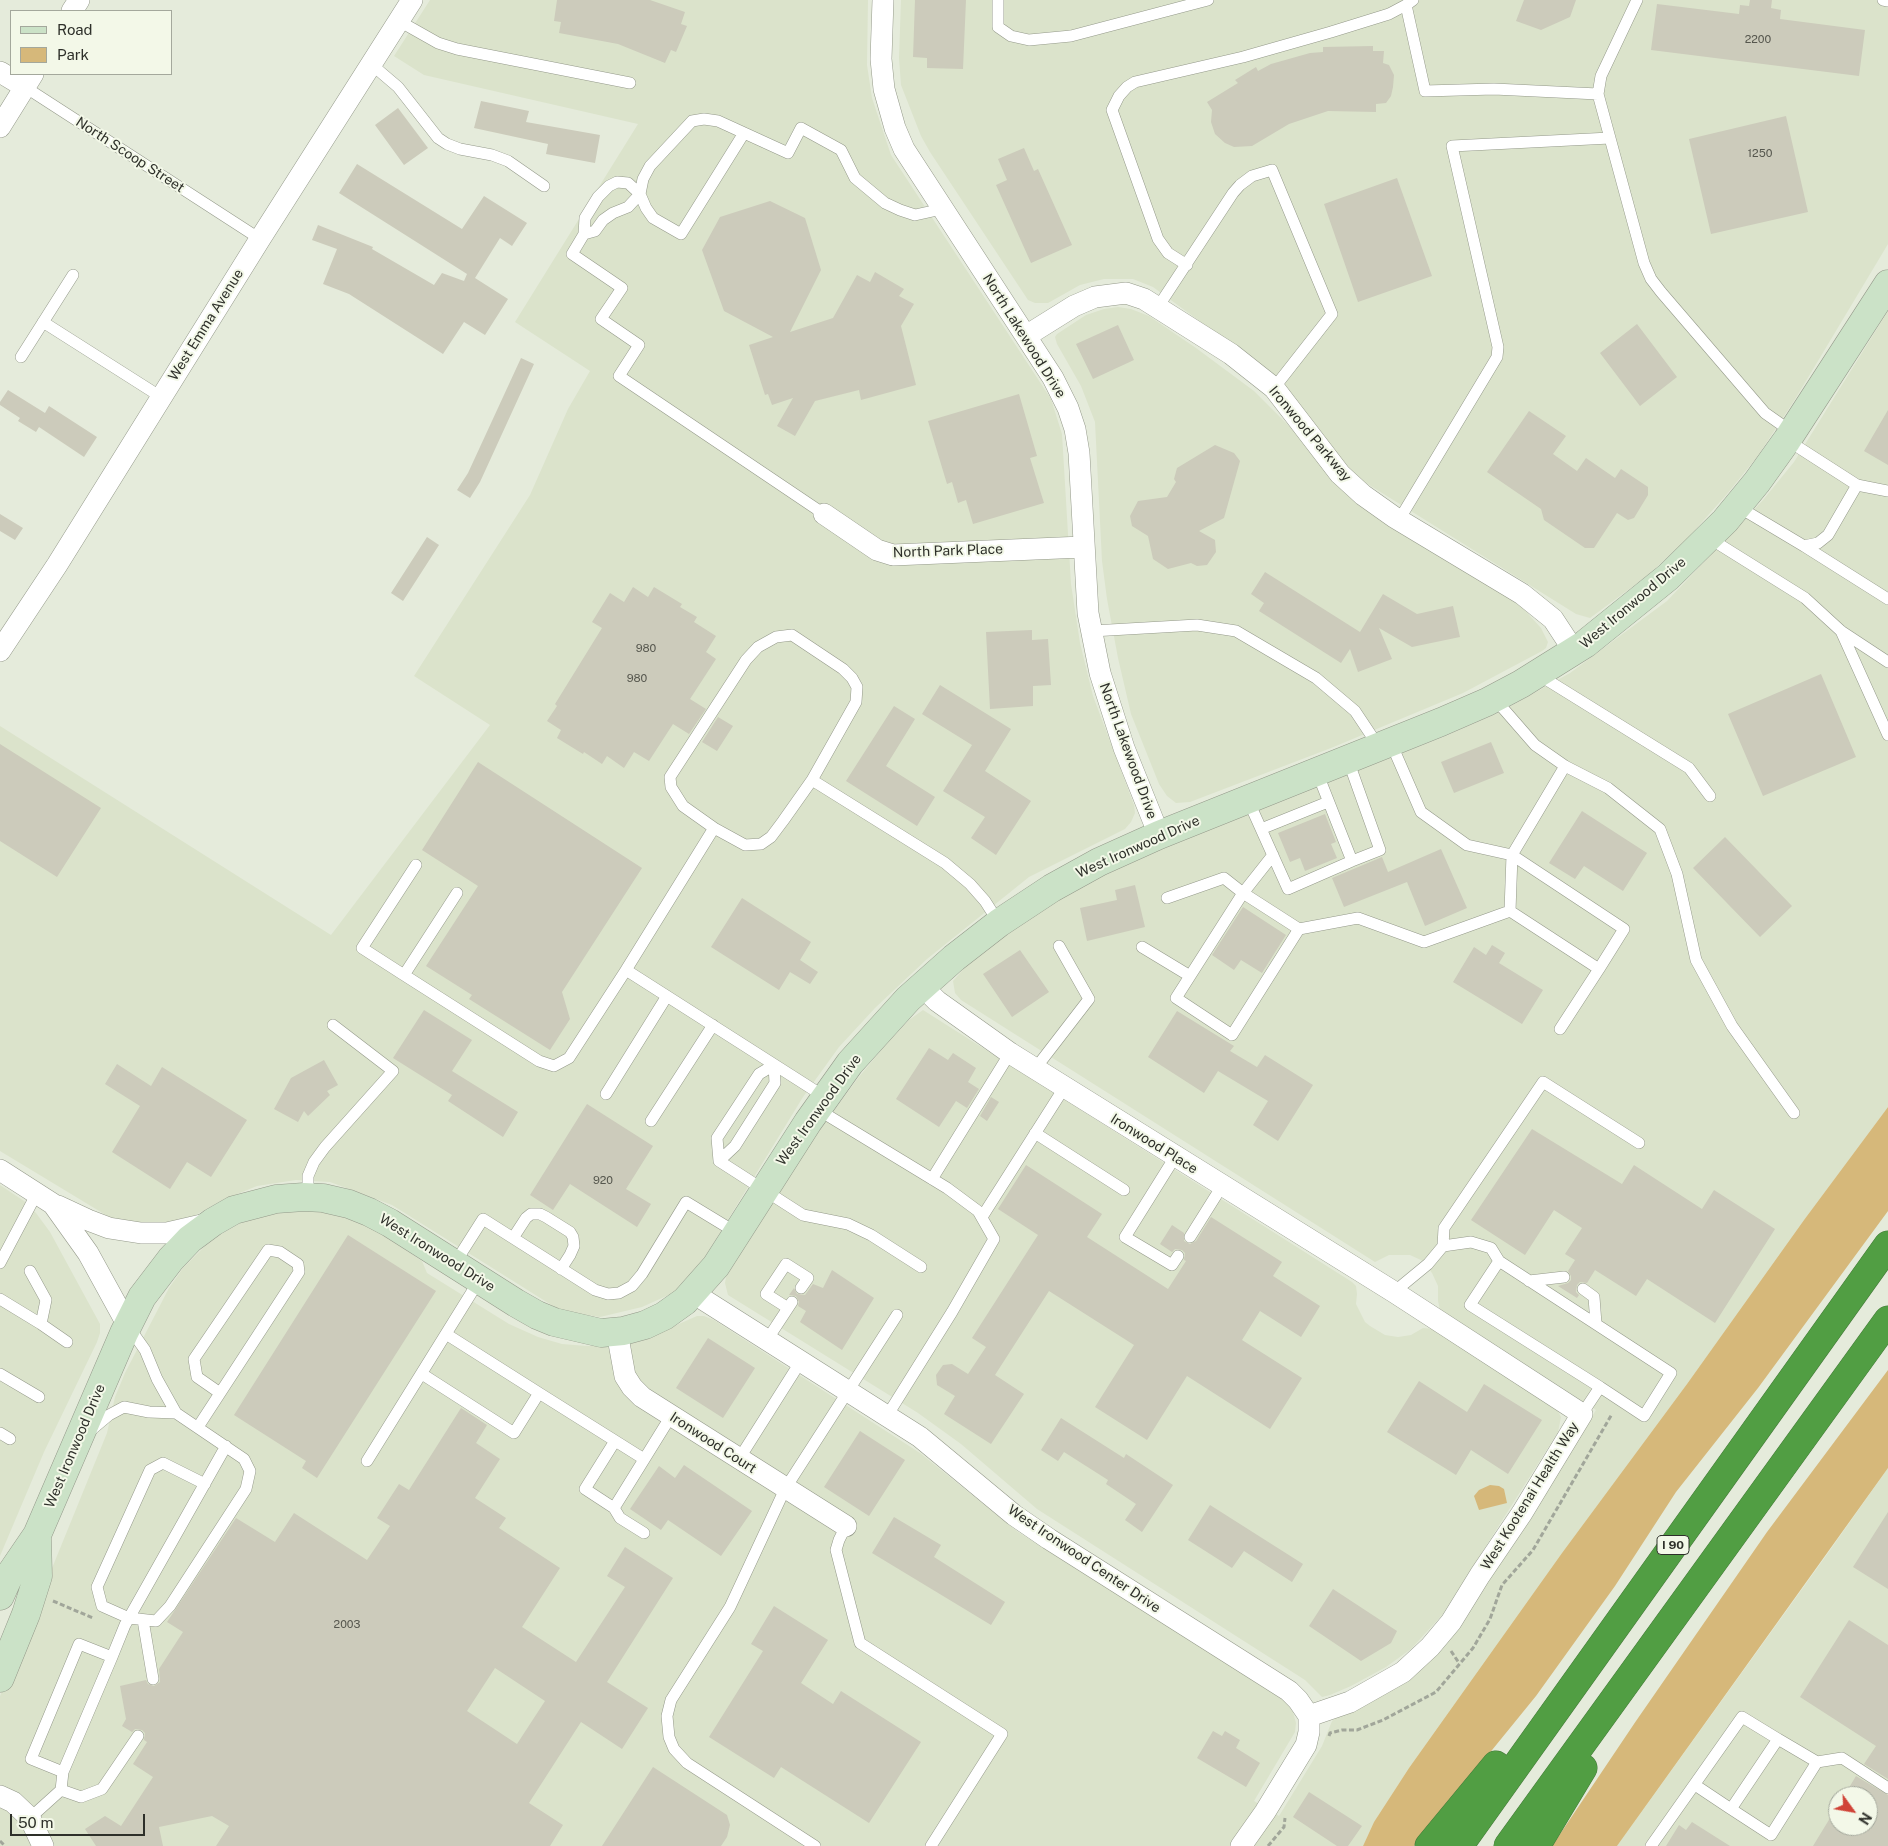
<!DOCTYPE html>
<html>
<head>
<meta charset="utf-8">
<style>
  body { margin:0 }
  #map { position:relative; width:1888px; height:1846px; overflow:hidden; background:#e5ebdb; font-family:"Public Sans",sans-serif }
  canvas { display:block }
  .legend { position:absolute; left:10px; top:10px; width:162px; height:65px; box-sizing:border-box; background:#f3f8e8; border:1px solid #a4a89c; margin:0; padding:6px 9px; list-style:none; font-size:15px; color:#2e302a }
  .legend li { display:flex; align-items:center; gap:10px; height:25px }
  .legend b { width:25px; border:1px solid #a4a89c }
  .north { position:absolute; left:1828px; top:1786px; width:50px; height:50px; box-sizing:border-box; background:#f3f8e8; border:1px solid #a4a89c; border-radius:50%; rotate:122deg; font-size:14px; font-weight:700; line-height:20px; text-align:center; color:#2e302a }
  .north::after { content:''; display:block; margin:auto; width:18px; height:22px; background:#d04337; clip-path:polygon(50% 0,100% 100%,50% 72%,0 100%) }
  .scale { position:absolute; left:10px; top:1814px; width:135px; height:22px; box-sizing:border-box; border:2px solid #2e302a; border-top:0; padding-left:6px; font-size:15px; line-height:18px; white-space:nowrap; color:#2e302a; -webkit-text-stroke:4px #f3f8e8; paint-order:stroke }
</style>
</head>
<body>
<div id="map">
<canvas width="1888" height="1846"></canvas>
<ul class="legend">
<li><b style="height:6px;background:#cbe2c7"></b>Road</li>
<li><b style="height:14px;background:#d6b87a"></b>Park</li>
</ul>
<div class="north">N</div>
<div class="scale">50 m</div>
</div>
<script>
const c = document.querySelector('canvas').getContext('2d');
c.lineJoin = 'round';
function fill(path, color) {
  c.fillStyle = color;
  c.fill(path, 'evenodd');
}
function toPath(rows) {
  const path = new Path2D();
  for (const r of rows) {
    path.moveTo(r[0], r[1]);
    for (let i = 2; i < r.length; i += 2) path.lineTo(r[i], r[i + 1]);
  }
  return path;
}
function trace(path, color, width, dash) {
  c.strokeStyle = color;
  c.lineWidth = width;
  c.lineCap = dash ? 'butt' : 'round';
  c.setLineDash(dash || []);
  c.stroke(path);
}
function label(font, color, halo, rows, align = 'center') {
  c.font = font + ' "Public Sans",sans-serif';
  c.lineWidth = 4;
  c.setLineDash([]);
  c.textBaseline = 'middle';
  c.strokeStyle = halo;
  c.fillStyle = color;
  for (const [text, x, y, turn = 0] of rows) {
    c.save();
    c.translate(x, y);
    c.rotate((+turn || 0) * Math.PI / 180);
    c.textAlign = isNaN(turn) ? turn : align;
    if (halo) c.strokeText(text, 0, 0);
    c.fillText(text, 0, 0);
    c.restore();
  }
}
fill(toPath([
  [430,0,868,0,867,65,872,98,891,155,1051,399,1062,434,1071,584,1080,643,1093,696,1134,805,1135,813,1131,822,1125,829,1029,877,927,959,875,1008,839,1047,803,1097,702,1262,673,1293,642,1307,600,1317,561,1311,392,1205,330,1182,296,1180,257,1186,225,1199,188,1219,166,1226,119,1223,0,1151,0,726,331,935,490,725,414,676,530,495,568,409,590,371,515,322,638,124,424,75,394,56],
  [901,0,1888,0,1888,244,1794,401,1757,457,1727,494,1687,539,1647,576,1590,618,1576,614,1358,478,1328,443,1302,407,1257,363,1153,287,1133,279,1104,279,1080,285,1048,303,1035,303,1028,300,930,152,921,136,901,85,899,58],
  [1118,307,1131,309,1149,316,1196,348,1254,391,1295,432,1362,506,1520,605,1541,628,1548,642,1546,648,1542,651,1463,693,1331,748,1190,802,1176,803,1167,796,1159,784,1131,714,1118,658,1107,599,1102,561,1095,422,1081,386,1057,344,1055,337,1057,334,1086,315,1104,309],
  [1888,311,1888,1107,1804,1220,1687,1384,1562,1553,1409,1768,1374,1822,1363,1846,0,1846,0,1696,107,1433,115,1397,125,1373,169,1288,183,1268,206,1245,223,1233,244,1221,269,1212,295,1209,323,1211,350,1218,373,1228,422,1261,427,1273,509,1324,538,1337,562,1344,587,1346,615,1345,647,1338,697,1316,704,1316,714,1320,920,1453,1018,1532,1234,1668,1286,1702,1293,1712,1296,1723,1295,1732,1254,1801,1279,1816,1322,1746,1332,1721,1459,1624,1596,1410,1444,1312,1440,1310,1438,1301,1438,1286,1432,1273,1423,1261,1410,1255,1389,1255,1375,1262,961,1000,955,993,953,981,967,965,1010,932,1049,904,1104,874,1167,844,1443,737,1500,712,1570,673,1667,601,1763,500,1794,462],
  [923,1010,1352,1282,1356,1286,1357,1294,1356,1304,1365,1322,1370,1326,1385,1335,1398,1337,1411,1335,1423,1328,1434,1329,1558,1411,1561,1417,1558,1432,1443,1614,1411,1649,1386,1667,1351,1686,1330,1695,1322,1697,1305,1680,1037,1509,961,1444,918,1413,728,1295,725,1283,726,1277,813,1139,858,1078,884,1047,909,1020],
  [0,1185,24,1201,36,1213,50,1232,100,1324,100,1333,97,1342,44,1452,0,1556],
  [1888,1468,1888,1846,1617,1846,1823,1560],
  [1838,1796,1868,1796,1868,1826,1838,1826]
]), '#dbe3cb');
fill(toPath([
  [1888,1107,1888,1211,1758,1388,1676,1492,1615,1586,1536,1696,1414,1846,1363,1846,1374,1822,1409,1768,1562,1553,1687,1384,1804,1220],
  [1888,1370,1888,1468,1617,1846,1552,1846,1636,1721,1767,1532],
  [1490,1485,1499,1486,1504,1489,1507,1503,1479,1510,1474,1496,1479,1490]
]), '#d6b87a');
fill(toPath([
  [557,0,650,0,685,12,681,24,687,26,676,52,671,50,665,63,618,44,559,33,561,22,554,21],
  [915,0,966,0,963,69,927,68,927,58,913,57],
  [1524,0,1576,0,1570,17,1541,30,1516,21],
  [1750,0,1772,0,1771,8,1781,10,1780,19,1865,30,1859,76,1651,50,1657,4,1739,14,1740,5,1749,6],
  [1373,46,1373,51,1384,51,1383,63,1389,65,1394,75,1393,87,1391,96,1386,103,1376,104,1376,112,1328,111,1289,124,1252,146,1234,147,1225,143,1215,134,1211,122,1212,110,1207,102,1238,83,1235,80,1256,67,1258,71,1271,64,1310,53,1323,52,1323,47],
  [481,101,529,111,526,122,600,135,595,163,546,154,548,144,474,128],
  [398,108,428,148,404,165,375,125],
  [1786,116,1808,212,1711,234,1689,139],
  [1024,148,1034,171,1038,169,1072,245,1031,263,996,185,1007,180,998,159],
  [357,164,462,229,484,196,527,223,512,246,500,238,475,278,508,299,485,335,464,322,443,354,349,294,323,284,337,249,312,240,318,225,373,247,372,249,434,285,442,273,464,281,467,274,339,193],
  [1397,178,1432,276,1358,302,1324,204],
  [770,201,805,218,821,270,790,332,833,318,857,275,870,282,875,272,904,289,899,296,914,304,901,326,916,385,861,400,859,390,815,401,795,436,777,426,793,398,772,405,768,394,765,395,749,345,773,337,724,311,702,250,720,217],
  [1637,324,1677,377,1640,406,1600,353],
  [1118,325,1134,360,1093,379,1076,344],
  [521,358,534,364,480,482,470,498,457,490,468,473],
  [8,390,45,413,49,406,97,437,84,457,39,427,36,432,18,421,20,418,0,405,0,402],
  [1019,394,1037,456,1030,458,1044,503,973,524,966,500,958,503,952,482,947,484,928,421],
  [1888,410,1888,465,1864,451],
  [1529,411,1566,436,1553,454,1577,471,1586,458,1615,478,1621,469,1648,487,1648,495,1634,518,1628,520,1617,513,1594,548,1585,548,1544,520,1541,509,1487,472],
  [1215,445,1234,453,1240,461,1224,518,1199,531,1215,540,1216,552,1207,565,1197,566,1191,563,1168,569,1153,559,1148,536,1132,526,1130,516,1138,501,1167,497,1176,482,1174,479,1177,468],
  [0,514,23,528,15,540,0,531],
  [427,537,439,545,403,601,391,593],
  [1265,572,1360,632,1383,594,1417,614,1453,606,1460,637,1412,647,1379,628,1392,659,1358,672,1350,649,1341,663,1259,611,1264,603,1251,594],
  [633,587,648,597,654,587,682,604,680,607,697,617,694,622,716,636,706,652,716,659,690,699,706,709,689,734,673,724,649,761,634,752,624,768,607,756,602,764,584,752,583,754,557,738,561,730,547,721,557,706,555,704,602,628,592,622,610,593,624,602],
  [1032,630,1032,640,1048,639,1051,685,1033,686,1033,706,990,709,986,632],
  [1821,674,1856,757,1763,796,1728,714],
  [940,685,1011,729,985,771,1031,801,996,855,971,838,985,817,943,791,972,745,922,714],
  [894,706,915,719,886,766,935,797,917,826,846,781],
  [718,717,733,726,717,751,702,742],
  [1491,742,1504,773,1454,793,1441,762],
  [0,744,101,808,57,877,0,841],
  [478,762,642,868,562,992,570,1019,550,1050,469,999,472,995,426,966,478,886,422,850],
  [1582,811,1647,853,1623,891,1584,866,1575,879,1549,863],
  [1325,814,1336,842,1331,844,1337,858,1305,871,1300,858,1290,862,1278,833],
  [1725,837,1792,906,1760,937,1693,868],
  [1441,849,1467,908,1425,926,1407,882,1344,907,1332,878,1382,857,1388,872],
  [1135,885,1145,927,1087,941,1080,908,1117,900,1115,890],
  [742,898,811,942,800,960,818,972,810,984,790,972,779,990,711,947],
  [1243,907,1286,935,1262,973,1241,960,1234,970,1212,955],
  [1492,945,1505,953,1499,963,1543,990,1522,1024,1453,982,1474,947,1486,955],
  [1020,950,1049,992,1012,1017,983,974],
  [424,1010,472,1040,452,1071,518,1112,503,1137,448,1101,452,1095,393,1058],
  [1177,1011,1234,1046,1230,1051,1257,1067,1265,1055,1313,1085,1278,1141,1253,1125,1268,1101,1218,1071,1204,1093,1148,1057],
  [929,1048,948,1060,953,1053,976,1068,968,1082,979,1089,967,1108,956,1101,939,1127,896,1099],
  [324,1060,338,1085,327,1091,330,1095,308,1116,304,1111,298,1122,274,1109,291,1078],
  [117,1064,151,1086,162,1067,247,1120,211,1177,187,1162,170,1189,112,1152,140,1106,105,1084],
  [991,1097,999,1102,987,1121,980,1116],
  [587,1104,653,1146,626,1189,651,1204,637,1227,570,1184,553,1210,530,1195],
  [1532,1129,1622,1184,1634,1165,1702,1209,1714,1190,1775,1229,1715,1323,1647,1279,1636,1296,1595,1270,1587,1283,1580,1282,1577,1285,1576,1292,1579,1295,1577,1298,1558,1286,1568,1283,1571,1280,1571,1276,1568,1271,1575,1260,1565,1254,1582,1228,1554,1210,1525,1255,1471,1220],
  [1026,1165,1102,1214,1087,1237,1168,1289,1186,1261,1184,1260,1185,1253,1182,1250,1175,1249,1172,1252,1160,1244,1172,1225,1184,1233,1184,1241,1190,1244,1196,1241,1211,1217,1282,1262,1273,1276,1320,1306,1301,1337,1260,1311,1242,1340,1302,1378,1270,1429,1187,1376,1147,1440,1095,1407,1134,1345,1049,1291,995,1375,1024,1394,991,1444,944,1414,955,1396,937,1385,936,1375,943,1365,952,1364,968,1374,986,1347,972,1338,1038,1235,998,1209],
  [348,1235,436,1291,317,1478,302,1468,306,1461,234,1415],
  [832,1270,874,1298,842,1350,800,1322,806,1311,798,1306,799,1302,796,1296,789,1295,794,1288,797,1294,805,1295,813,1284,823,1288],
  [708,1338,755,1368,723,1418,676,1388],
  [1419,1381,1467,1412,1484,1384,1542,1420,1508,1474,1471,1450,1456,1475,1387,1432],
  [461,1408,487,1425,476,1443,500,1459,475,1498,506,1518,499,1528,560,1568,522,1627,576,1662,625,1587,607,1576,625,1547,673,1578,607,1682,648,1708,622,1749,581,1722,529,1803,563,1825,550,1846,216,1846,229,1826,212,1816,159,1827,163,1846,96,1846,85,1829,105,1816,121,1826,153,1777,133,1764,147,1742,144,1740,145,1733,142,1730,135,1729,132,1732,122,1726,126,1719,120,1686,146,1680,148,1684,154,1686,160,1682,159,1669,183,1632,167,1622,236,1518,275,1542,294,1513,367,1560,390,1526,377,1518,399,1484,409,1490],
  [495,1668,545,1701,517,1744,467,1711],
  [1061,1418,1124,1458,1126,1454,1173,1485,1142,1532,1125,1520,1136,1504,1106,1484,1108,1480,1064,1452,1058,1461,1041,1450],
  [860,1431,905,1460,869,1516,824,1487],
  [684,1465,752,1511,721,1556,668,1520,661,1530,630,1509,659,1466,675,1478],
  [1210,1505,1303,1564,1292,1582,1244,1551,1232,1568,1188,1540],
  [1888,1512,1888,1589,1853,1567],
  [894,1517,941,1545,934,1557,1005,1602,991,1625,872,1553],
  [1333,1589,1397,1631,1391,1643,1361,1661,1309,1626],
  [774,1606,828,1640,801,1683,833,1704,841,1691,921,1742,869,1823,781,1767,774,1778,709,1737,763,1651,751,1644],
  [1849,1620,1888,1645,1888,1779,1864,1764,1876,1746,1800,1697],
  [1213,1731,1222,1736,1225,1731,1240,1740,1236,1748,1260,1763,1246,1787,1197,1758],
  [653,1767,727,1815,730,1825,727,1837,721,1846,602,1846],
  [1856,1776,1888,1795,1888,1846,1813,1846,1838,1805,1838,1826,1868,1826,1868,1796,1844,1796],
  [1309,1792,1362,1826,1348,1846,1337,1846,1293,1817],
  [1692,1822,1730,1846,1666,1846,1679,1825,1686,1830]
]), '#cccbbb');
const lane = toPath([
  [998,0,998,27,1011,36,1029,40,1071,36,1208,0],
  [1413,0,1406,5,1425,91,1494,89,1598,94],
  [1637,0,1601,76,1598,94,1644,263,1651,279,1661,292,1765,413,1792,432],
  [1883,0,1888,1],
  [399,21,438,43,457,49,630,83],
  [371,64,398,87,438,138,447,144,460,149,492,155,508,161,544,186],
  [25,87,260,239],
  [744,133,681,234,653,218,646,208,640,194,643,179,650,166,692,121,704,119,718,121,788,153,801,128,841,150,855,178,885,203,900,210,915,215,942,209],
  [584,234,595,231,603,220,613,213,628,207,640,194,628,183,617,182,609,186,598,197,585,218,584,234,572,254,622,288,601,319,639,345,619,376,824,514],
  [1187,265,1168,253,1158,239,1112,110,1119,96,1127,87,1135,82,1243,57,1331,32,1389,14,1406,5],
  [1158,307,1233,193,1240,185,1252,176,1272,170,1332,314,1274,388],
  [43,322,161,397],
  [21,357,73,275],
  [1857,485,1888,491],
  [1737,506,1804,546,1818,543,1828,535,1857,485,1787,440],
  [1399,520,1497,357,1498,347,1452,146,1610,138],
  [1709,538,1805,598,1841,631,1888,662],
  [1804,546,1888,599],
  [1092,631,1197,625,1236,631,1316,678,1355,711,1379,747],
  [1841,631,1888,735],
  [792,635,843,669,852,678,857,687,856,702,812,780,783,821,771,837,761,844,745,845,714,828,683,806,671,787,670,777,746,660,758,647,776,637,792,635],
  [1539,675,1689,768,1710,796],
  [1494,698,1535,745,1565,766,1608,788,1660,829,1677,874,1696,960,1732,1026,1794,1113],
  [1391,743,1421,812,1467,845,1512,855,1565,766],
  [1317,772,1352,861,1380,850,1348,760],
  [812,780,945,863,970,884,985,901,999,923],
  [1248,800,1288,889,1352,861],
  [714,828,626,970,825,1097],
  [1261,829,1328,802],
  [457,893,404,975,539,1061,554,1066,569,1058,626,970],
  [1167,898,1224,878,1243,893,1273,855],
  [1510,911,1599,969,1624,929,1512,855],
  [1510,911,1512,855],
  [1299,929,1232,1035,1176,998,1243,893,1299,929,1358,918,1424,942,1510,911],
  [1142,947,1190,976],
  [404,975,362,948,416,865],
  [1560,1029,1599,969],
  [774,1065,775,1083,735,1146,719,1161,717,1138,759,1074,774,1065],
  [1035,1069,1089,999,1059,946],
  [606,1094,667,996],
  [817,1109,947,1188,978,1211,994,1239,952,1312,887,1416],
  [651,1121,713,1025],
  [1035,1133,1124,1190],
  [1175,1157,1125,1237,1172,1265,1178,1256],
  [719,1161,803,1215,848,1224,871,1235,921,1267],
  [932,1179,1010,1053],
  [308,1197,308,1176,314,1162,325,1147,393,1071,333,1025],
  [982,1217,1064,1088],
  [1190,1237,1222,1186],
  [513,1238,526,1218,531,1214,540,1214,546,1217,570,1232,573,1237,574,1246,570,1255,561,1269],
  [1443,1246,1444,1228,1543,1082,1639,1143],
  [0,1263,37,1193],
  [455,1263,483,1219,595,1290,608,1294,619,1293,632,1286,642,1274,686,1202,737,1233],
  [1529,1281,1564,1277],
  [1583,1289,1594,1297,1596,1324],
  [1394,1292,1428,1264,1443,1246,1471,1242,1491,1248,1499,1261],
  [0,1299,41,1324,46,1300,30,1271],
  [788,1308,766,1294,786,1264,808,1278,801,1288],
  [41,1324,67,1342],
  [128,1326,145,1350,157,1379,176,1413,244,1459,250,1471,246,1489,170,1606,156,1621,129,1618,102,1606,97,1587,150,1470,163,1463,205,1484],
  [767,1340,792,1302],
  [0,1374,39,1397],
  [422,1374,514,1433,539,1393,446,1334],
  [539,1393,644,1459],
  [1582,1414,1600,1387,1644,1416,1671,1373,1499,1261,1470,1305,1600,1387],
  [198,1427,299,1272,298,1264,280,1252,268,1250,194,1359,197,1377,220,1393],
  [90,1431,109,1415,124,1407,149,1412,176,1413],
  [0,1433,10,1439],
  [615,1441,585,1489,614,1508,671,1416],
  [739,1459,801,1361],
  [367,1461,480,1279],
  [614,1508,620,1518,644,1533],
  [846,1526,839,1540,836,1550,860,1643,1002,1734,931,1846],
  [143,1620,153,1679],
  [112,1657,79,1644,31,1759,63,1772,112,1657,125,1625,226,1446],
  [1817,1762,1771,1835,1731,1809,1778,1739,1817,1762,1842,1758,1888,1788],
  [1695,1785,1731,1809],
  [61,1790,81,1797,102,1789,138,1736],
  [30,1818,61,1790,63,1772],
  [815,1846,687,1763,674,1749,669,1737,667,1716,671,1700,730,1607,785,1489,897,1315],
  [1651,1846,1742,1717,1778,1739]
]);
const street = toPath([
  [883,0,881,59,884,89,895,128,904,149,1053,378,1068,408,1075,429,1079,453,1088,613,1100,673,1124,748,1159,835],
  [72,11,79,0],
  [0,72,25,87],
  [0,127,33,74],
  [1026,336,1074,306,1095,297,1126,293,1144,299,1231,354,1274,388,1340,474,1363,495,1394,517,1522,594,1553,619,1574,651],
  [824,514,877,550,893,555,1083,547],
  [0,651,57,565,260,239,412,0],
  [922,986,937,1001,1010,1053,1394,1292,1582,1414,1522,1513,1480,1575,1451,1622,1430,1647,1403,1672,1350,1702,1309,1716],
  [0,1170,53,1204,88,1253,127,1324],
  [58,1206,88,1220,109,1228,141,1233,167,1233,206,1224],
  [693,1293,920,1437,1014,1515,1049,1539,1289,1691,1298,1700,1309,1716,1309,1732,1306,1745,1265,1812,1241,1846],
  [617,1332,625,1376,632,1387,642,1397,846,1526],
  [0,1796,13,1802,30,1818,43,1846]
]);
const secondary = toPath([
  [0,1596,9,1576,37,1535,124,1333,142,1297,171,1259,190,1239,213,1222,234,1210,276,1199,304,1197,323,1198,349,1204,369,1212,390,1223,516,1303,537,1315,554,1322,601,1333,623,1331,645,1325,664,1316,685,1301,716,1266,808,1122,850,1063,908,999,954,958,999,923,1052,888,1099,862,1159,835,1441,722,1487,702,1521,684,1585,644,1668,577,1725,521,1757,482,1787,440,1888,284],
  [0,1678,26,1614,38,1576,37,1535]
]);
const highway = toPath([
  [1429,1846,1496,1765],
  [1459,1846,1888,1245],
  [1508,1846,1888,1320],
  [1536,1846,1583,1768]
]);
trace(lane, '#94998a', 12);
trace(street, '#94998a', 22);
trace(secondary, '#94998a', 29);
trace(highway, '#45783a', 29);
trace(toPath([
  [53,1601,93,1618],
  [1451,1651,1459,1663],
  [1329,1736,1330,1733,1342,1730,1357,1730,1383,1720,1436,1692,1473,1648,1490,1619,1502,1585,1533,1550,1612,1414],
  [0,1841,5,1846],
  [1268,1846,1284,1827,1285,1818]
]), '#a1a69a', 3, [5, 2.5]);
trace(lane, '#fff', 11);
trace(street, '#fff', 21);
trace(secondary, '#cbe2c7', 28);
trace(highway, '#519e43', 28);
label('11px', '#56574e', null, [
  ["2200",1758,40],
  ["1250",1760,154],
  ["980",646,649],
  ["980",637,679],
  ["920",603,1181],
  ["2003",347,1625]
]);
for (const [x, y, w] of [
  [1673,1545,32]
]) {
  const box = new Path2D();
  box.roundRect(x - w / 2, y - 9.5, w, 19, 4);
  c.fillStyle = '#f3f8e8';
  c.fill(box);
  trace(box, '#2e302a', 1);
}
label('bold 12px', '#2e302a', null, [
  ["I 90",1673,1545]
]);
label('14px', '#2e302a', '#f3f8e8', [
  ["North Scoop Street",130,155,33],
  ["West Emma Avenue",206,325,-58],
  ["North Lakewood Drive",1024,336,58],
  ["Ironwood Parkway",1310,434,50],
  ["North Park Place",948,551,-2],
  ["West Ironwood Drive",1633,603,-40],
  ["North Lakewood Drive",1128,751,70],
  ["West Ironwood Drive",1138,847,-24],
  ["West Ironwood Drive",819,1110,-54],
  ["Ironwood Place",1154,1144,32],
  ["West Ironwood Drive",437,1253,32],
  ["Ironwood Court",713,1443,33],
  ["West Ironwood Drive",75,1446,-67],
  ["West Kootenai Health Way",1530,1496,-58],
  ["West Ironwood Center Drive",1084,1559,34]
]);
</script>
</body>
</html>
